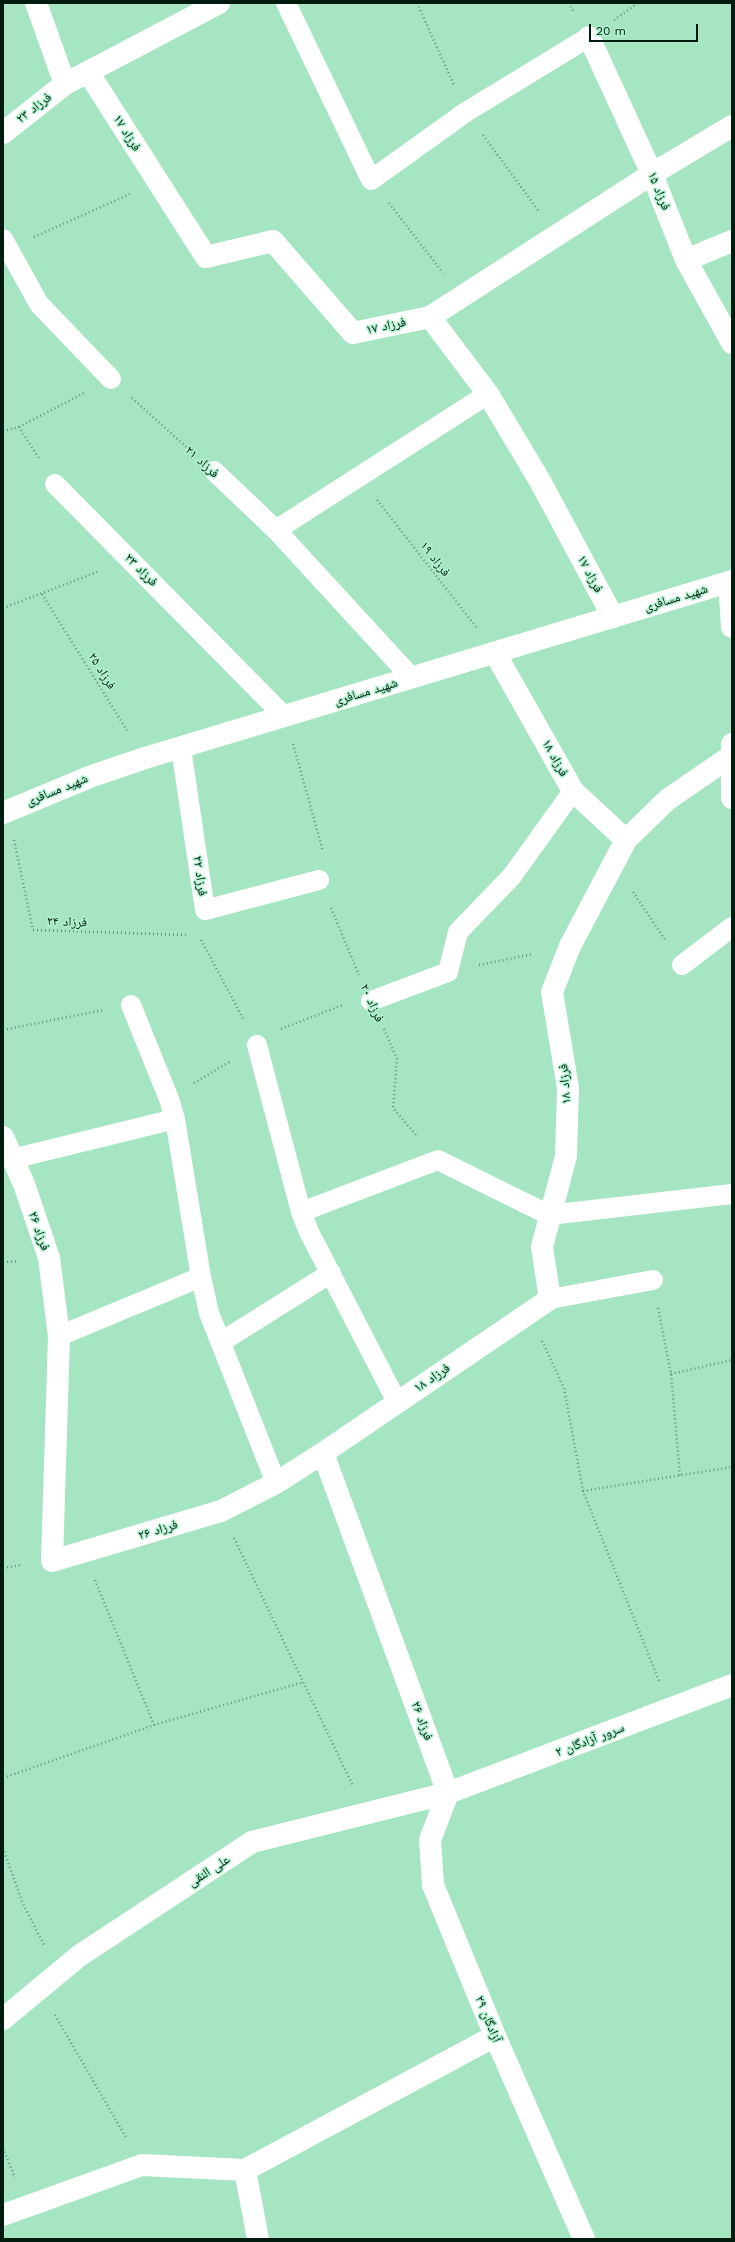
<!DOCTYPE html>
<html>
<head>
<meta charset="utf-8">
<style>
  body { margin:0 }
  #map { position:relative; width:735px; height:2242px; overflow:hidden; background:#a5e5c2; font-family:"Work Sans",sans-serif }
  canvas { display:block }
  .frame { position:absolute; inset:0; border:4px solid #011a0e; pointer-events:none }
  .scale { position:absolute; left:589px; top:24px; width:109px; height:18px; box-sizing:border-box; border:2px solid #011a0e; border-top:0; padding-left:5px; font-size:12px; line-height:14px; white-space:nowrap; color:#011a0e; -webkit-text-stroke:3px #b1f2cf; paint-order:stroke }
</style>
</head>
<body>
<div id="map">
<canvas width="735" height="2242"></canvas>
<div class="frame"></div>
<div class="scale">20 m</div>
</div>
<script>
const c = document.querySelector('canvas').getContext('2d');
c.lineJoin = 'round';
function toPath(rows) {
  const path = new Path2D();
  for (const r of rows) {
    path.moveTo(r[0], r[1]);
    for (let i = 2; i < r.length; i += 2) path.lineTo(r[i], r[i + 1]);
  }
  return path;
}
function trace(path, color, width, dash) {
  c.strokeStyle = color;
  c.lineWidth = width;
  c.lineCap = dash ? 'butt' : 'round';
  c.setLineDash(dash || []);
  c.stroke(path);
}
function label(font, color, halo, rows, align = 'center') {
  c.font = font + ' "Work Sans","Noto Naskh Arabic",sans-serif';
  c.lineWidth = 3;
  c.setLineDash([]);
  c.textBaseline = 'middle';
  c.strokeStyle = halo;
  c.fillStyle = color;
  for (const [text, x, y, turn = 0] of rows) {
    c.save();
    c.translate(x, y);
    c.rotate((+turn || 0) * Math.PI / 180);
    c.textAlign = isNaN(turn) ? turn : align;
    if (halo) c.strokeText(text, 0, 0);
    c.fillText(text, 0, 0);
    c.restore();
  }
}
trace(toPath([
  [417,3,454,85],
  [568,3,574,12],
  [614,20,638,3],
  [483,135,538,210],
  [389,203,443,273],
  [34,237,130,194],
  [132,398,193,453],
  [19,427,84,393],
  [3,431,19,427,40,460],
  [377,500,476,627],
  [42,594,128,732],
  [3,608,100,571],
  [293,744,323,851],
  [14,840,33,930,188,935],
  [633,892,666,941],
  [331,908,359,975],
  [201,940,244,1020],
  [479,965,533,954],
  [281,1029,343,1005],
  [384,1029,397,1059,393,1108,417,1136],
  [3,1030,103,1010],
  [194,1083,231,1061],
  [3,1262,18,1261],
  [658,1308,671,1374,680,1476],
  [542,1341,564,1388,583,1491,659,1681],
  [671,1374,732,1360],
  [583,1491,732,1467],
  [234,1538,353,1786],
  [3,1568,22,1565],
  [95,1580,154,1725],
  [3,1778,154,1725,304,1682],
  [3,1848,23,1904,44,1945],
  [55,2015,127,2139],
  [3,2148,15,2178]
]), '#64957b', 2.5, [1, 3]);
trace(toPath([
  [286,3,371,180,466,112,589,37],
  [3,239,39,304,111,379],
  [214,471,276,530,412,678],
  [55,484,285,717],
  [276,530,488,394],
  [181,748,205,910,319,880],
  [682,965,732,927],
  [371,1001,448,972,458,932,512,876,573,791],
  [131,1005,169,1099,175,1119,201,1277,209,1313,276,1483],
  [257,1045,301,1212],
  [12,1159,175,1119],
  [550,1299,653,1280],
  [59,1336,201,1277],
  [221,1342,331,1273],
  [397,1402,309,1232,301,1212,438,1160,549,1215,732,1194]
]), '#fff', 20);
trace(toPath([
  [36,3,65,84],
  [589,37,652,174,686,260,732,343],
  [88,72,206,257,273,241,353,333,430,317,488,394,540,481,613,617],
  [3,133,65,84,219,3],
  [686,260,732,241],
  [430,317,652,174,732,126],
  [729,582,732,627],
  [732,744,732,798],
  [626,840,667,800,731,756],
  [3,1137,24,1184,49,1258,59,1336,52,1561,221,1511,276,1483,323,1453,448,1793],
  [323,1453,550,1299,542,1247,566,1156,568,1088,552,992,570,946,626,840,573,791,495,653],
  [448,1793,430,1840,433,1885,495,2036,584,2239],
  [3,2019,79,1956,252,1842,448,1793],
  [245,2170,258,2239],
  [3,2215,142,2165,245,2170,495,2036]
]), '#fff', 22);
trace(toPath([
  [3,813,92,776,145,758,732,581],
  [448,1793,732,1685]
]), '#fff', 22);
label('13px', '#011a0e', '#b1f2cf', [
  ["فرزاد ۲۳",34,108,-38],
  ["فرزاد ۱۷",127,133,58],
  ["فرزاد ۱۵",659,191,68],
  ["فرزاد ۱۷",386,326,-12],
  ["فرزاد ۲۱",202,462,42],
  ["فرزاد ۱۹",435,559,52],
  ["فرزاد ۲۳",141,570,45],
  ["فرزاد ۱۷",590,574,62],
  ["شهید مسافری",676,598,-17],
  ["فرزاد ۲۵",102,671,58],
  ["شهید مسافری",366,692,-17],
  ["فرزاد ۱۸",555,758,61],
  ["شهید مسافری",57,790,-22],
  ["فرزاد ۲۲",200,876,82],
  ["فرزاد ۲۴",67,922,2],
  ["فرزاد ۲۰",372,1003,66],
  ["فرزاد ۱۸",565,1084,-95],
  ["فرزاد ۲۶",39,1231,71],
  ["فرزاد ۱۸",432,1378,-34],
  ["فرزاد ۲۶",158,1530,-17],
  ["فرزاد ۲۶",422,1721,70],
  ["سرور آزادگان ۲",590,1740,-21],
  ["علی النقی",209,1871,-33],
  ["آزادگان ۲۹",488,2019,68]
]);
</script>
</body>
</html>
